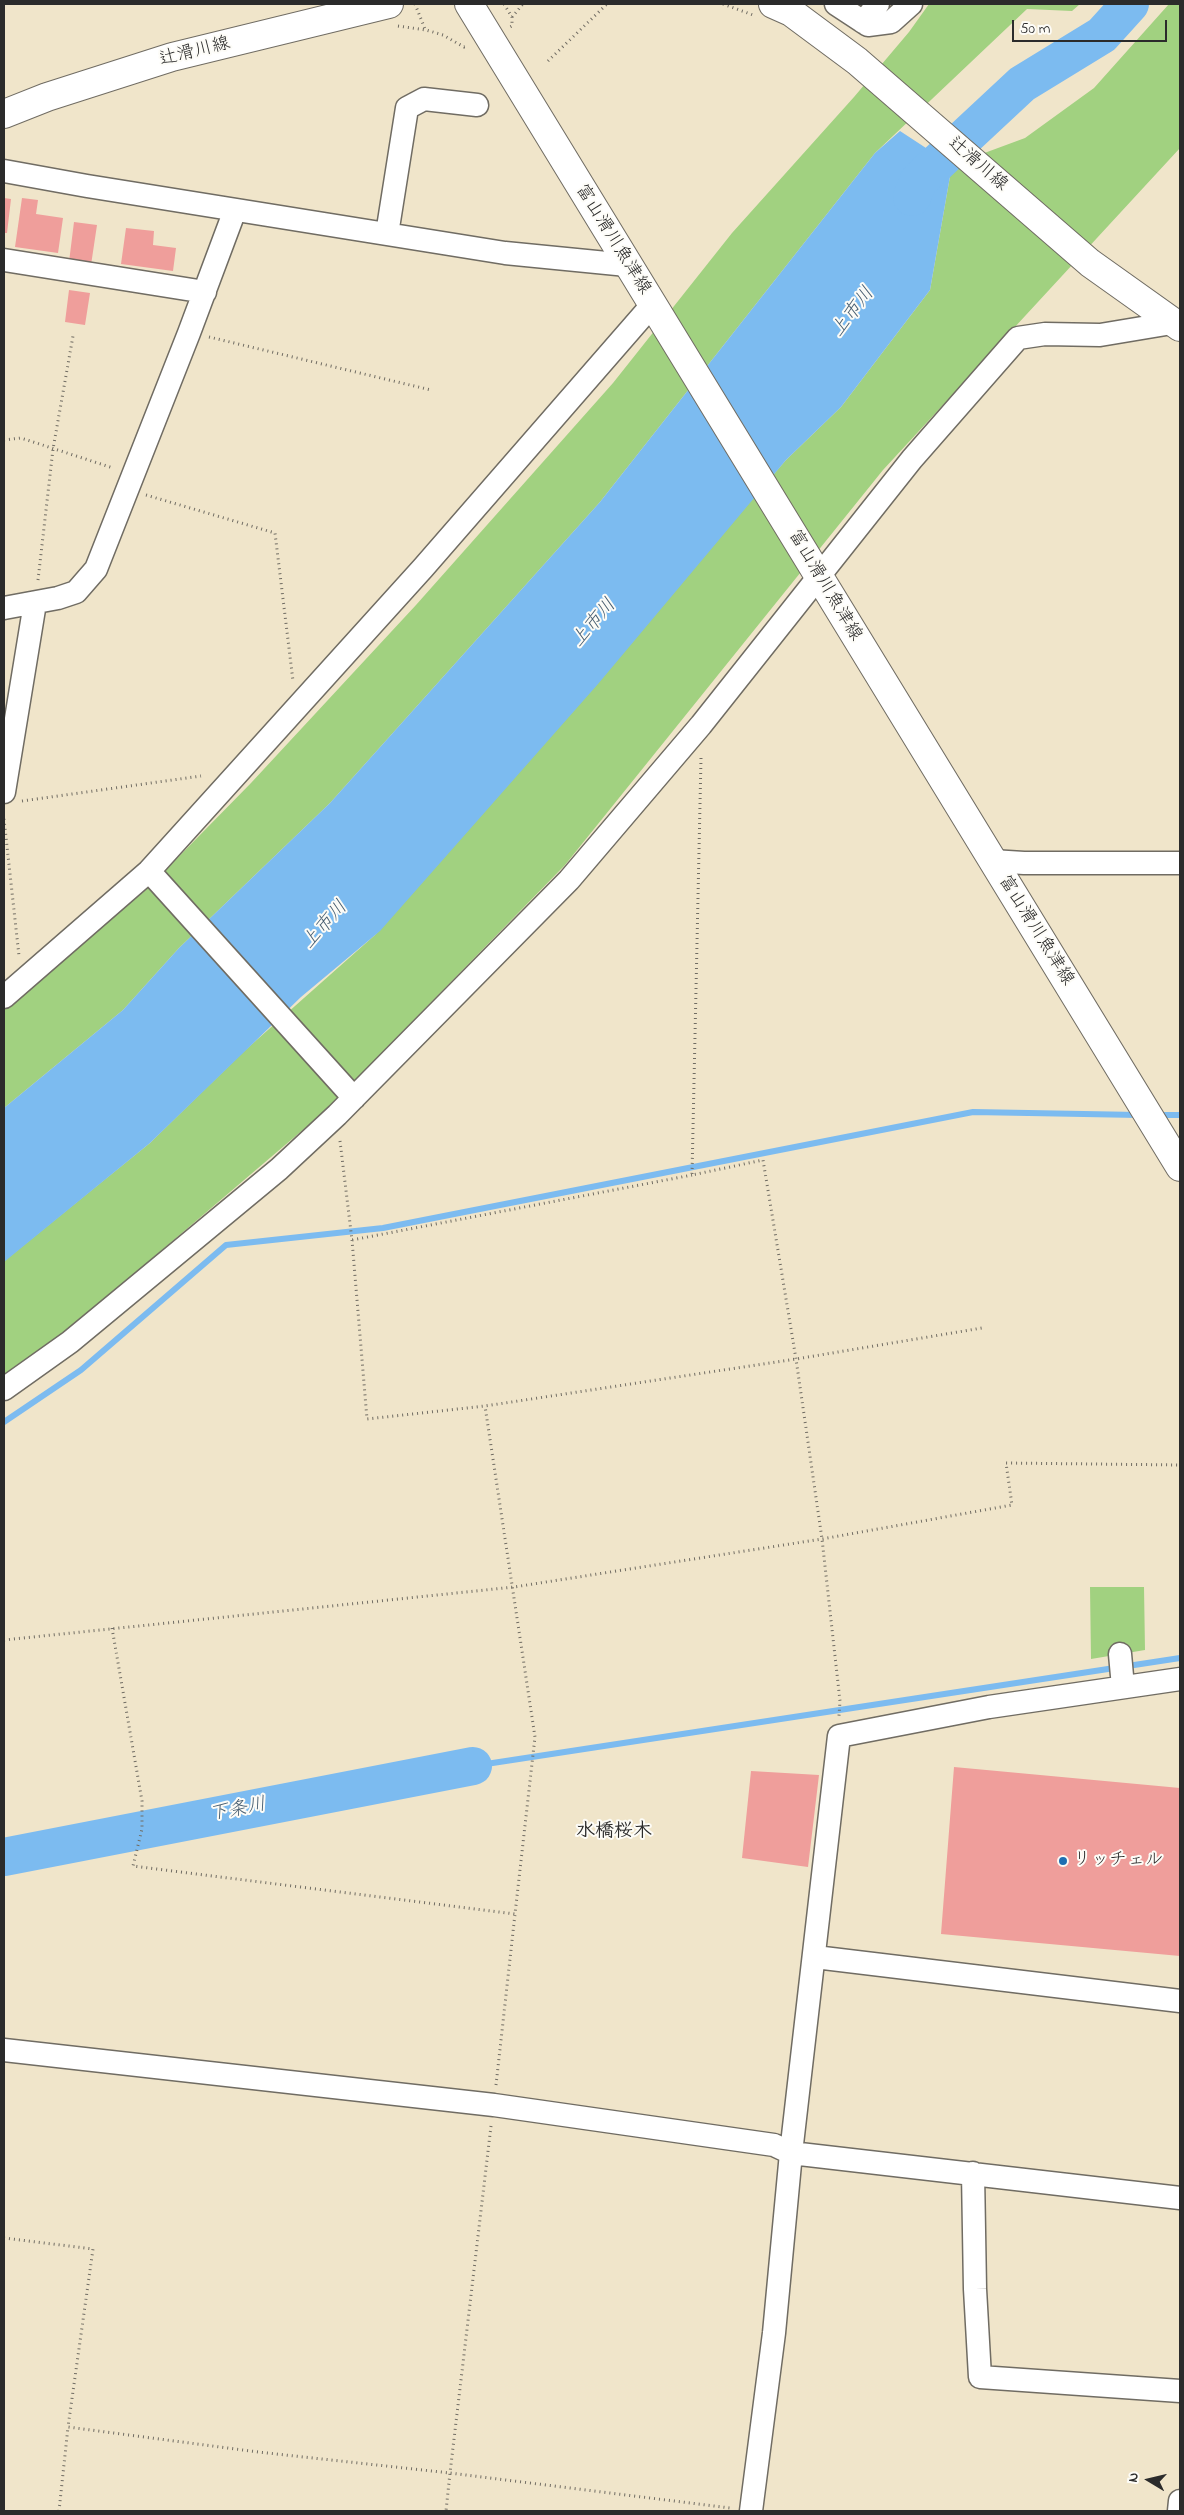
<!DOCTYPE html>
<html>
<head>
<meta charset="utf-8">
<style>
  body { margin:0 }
  #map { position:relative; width:1184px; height:2515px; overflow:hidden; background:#f0e5ca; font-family:"Indie Flower",sans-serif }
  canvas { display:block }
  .frame { position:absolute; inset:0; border:5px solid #2b2b2b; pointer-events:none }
  .north { position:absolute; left:1124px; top:2455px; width:50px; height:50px; -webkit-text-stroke:4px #fdfcf7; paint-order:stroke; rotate:279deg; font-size:14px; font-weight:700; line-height:20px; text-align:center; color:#2b2b2b }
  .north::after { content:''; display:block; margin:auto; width:18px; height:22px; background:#2b2b2b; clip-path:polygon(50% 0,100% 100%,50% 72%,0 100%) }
  .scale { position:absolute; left:1012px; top:20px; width:155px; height:22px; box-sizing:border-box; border:2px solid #2b2b2b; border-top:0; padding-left:6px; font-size:15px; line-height:18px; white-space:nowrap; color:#2b2b2b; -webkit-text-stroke:4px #fdfcf7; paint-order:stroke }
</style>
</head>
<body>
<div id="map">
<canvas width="1184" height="2515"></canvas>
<div class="frame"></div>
<div class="north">N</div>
<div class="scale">50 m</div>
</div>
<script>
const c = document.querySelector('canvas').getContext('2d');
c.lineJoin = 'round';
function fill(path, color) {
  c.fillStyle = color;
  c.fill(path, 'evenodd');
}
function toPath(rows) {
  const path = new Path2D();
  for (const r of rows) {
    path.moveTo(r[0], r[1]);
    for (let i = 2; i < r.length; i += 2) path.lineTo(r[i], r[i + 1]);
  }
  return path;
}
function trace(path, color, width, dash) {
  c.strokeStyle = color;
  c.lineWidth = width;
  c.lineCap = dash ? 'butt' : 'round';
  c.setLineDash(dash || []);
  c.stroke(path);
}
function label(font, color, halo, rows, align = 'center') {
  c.font = font + ' "Indie Flower","Klee One",sans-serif';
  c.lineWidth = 4;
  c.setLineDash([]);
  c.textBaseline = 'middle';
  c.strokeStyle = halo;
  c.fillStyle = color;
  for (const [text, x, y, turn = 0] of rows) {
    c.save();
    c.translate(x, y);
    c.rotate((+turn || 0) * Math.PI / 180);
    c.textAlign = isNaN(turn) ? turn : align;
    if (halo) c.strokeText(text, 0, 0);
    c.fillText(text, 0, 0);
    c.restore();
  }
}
fill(toPath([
  [929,4,1080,4,1072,11,1027,9,875,153,600,502,330,803,179,948,123,1010,4,1108,4,1007,146,890,251,783,416,605,613,383,732,233,854,97,909,32],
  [1169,4,1180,4,1180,148,883,470,565,865,325,1111,47,1348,4,1380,4,1261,150,1143,242,1053,375,935,786,460,841,407,930,290,952,165,1025,138,1094,88],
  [1090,1587,1144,1587,1145,1650,1091,1659]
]), '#a1d180');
fill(toPath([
  [900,131,952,165,930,290,841,407,786,460,598,684,380,931,301,997,150,1143,4,1262,4,1108,123,1010,179,948,330,803,600,502,875,153]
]), '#7cbbf0');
trace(toPath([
  [1157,1115,1180,1115],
  [4,1422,81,1370,226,1245,383,1228,973,1112,1139,1115],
  [473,1766,1180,1658]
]), '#7cbbf0', 6);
trace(toPath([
  [912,197,919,180,1022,84,1102,35,1130,4],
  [4,1857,473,1766]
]), '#7cbbf0', 38);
fill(toPath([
  [4,198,11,199,7,233,4,233],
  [22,198,38,200,36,214,63,218,58,253,15,247],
  [74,222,97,225,91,265,69,262],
  [126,228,154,231,153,245,176,248,173,271,121,264],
  [69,290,90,293,85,325,65,322],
  [954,1767,1180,1788,1180,1956,941,1934],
  [751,1771,819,1775,808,1867,742,1858]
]), '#ef9e9b');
const street = toPath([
  [836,4,868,25,891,22,911,4],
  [863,22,878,4],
  [4,171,87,186,505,253,627,265],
  [387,234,407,108,424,99,477,105],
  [4,260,205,292],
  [4,608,58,598,76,592,96,569,189,333,235,210],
  [4,792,35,603],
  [992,861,1024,863,1180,863],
  [149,871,354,1098],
  [4,997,149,871,423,568,652,305],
  [4,1389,70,1342,279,1169,337,1115,569,880,701,725,912,459,1018,338,1045,334,1100,335,1172,323],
  [1120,1654,1123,1687],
  [815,1957,1180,2001],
  [4,2050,494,2105,774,2145,791,2153,1180,2198],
  [973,2173,975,2289,980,2377,1180,2391],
  [751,2511,774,2333,791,2153,839,1736,989,1707,1180,1679],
  [1179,2511,1180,2501]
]);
const secondary = toPath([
  [469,4,1180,1167],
  [773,4,791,12,857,61,1090,263,1180,327],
  [4,114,47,97,172,57,389,4]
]);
trace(street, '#706c63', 25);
trace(secondary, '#706c63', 30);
trace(toPath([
  [415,4,425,29],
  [504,4,512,17,512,26,510,27],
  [723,4,753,15],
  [512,17,523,4],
  [398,26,426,30,443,35,464,47,468,46],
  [548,61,607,4],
  [209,337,431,390],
  [4,440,21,438,113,468],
  [146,495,275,533,293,681],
  [38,580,53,449,73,336],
  [701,758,692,1175,763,1160,796,1359,822,1539,840,1701,839,1716],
  [22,801,201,776],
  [4,819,19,956],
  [340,1141,352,1240,692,1175],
  [352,1240,367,1419,485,1406,796,1359,982,1328],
  [112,1628,142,1801,142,1829,133,1866,515,1914,535,1737,485,1406],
  [4,1640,514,1587,822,1539,1012,1505,1006,1463,1180,1465],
  [496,2085,515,1914],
  [491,2126,450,2473,730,2508],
  [4,2238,93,2249,68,2427,258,2452,450,2473,446,2511],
  [59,2511,68,2427]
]), '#706c63', 3, [1, 4]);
trace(street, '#fff', 22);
trace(secondary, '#fff', 28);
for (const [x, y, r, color] of [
  [1063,1861,5,"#1f6fb2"]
]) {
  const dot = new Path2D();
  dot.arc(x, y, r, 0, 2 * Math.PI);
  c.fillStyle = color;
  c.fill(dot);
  trace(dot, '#fdfcf7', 2);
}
label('18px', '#2b2b2b', '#fdfcf7', [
  ["辻滑川線",195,53,-14],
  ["辻滑川線",977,165,41],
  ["富山滑川魚津線",612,240,58],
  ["富山滑川魚津線",824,586,59],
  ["富山滑川魚津線",1035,931,58]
]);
label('18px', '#2b2b2b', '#fdfcf7', [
  ["リッチェル",1073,1861]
], 'left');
label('italic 19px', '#475d70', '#fdfcf7', [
  ["上市川",854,313,-52],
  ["上市川",595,624,-49],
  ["上市川",326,926,-48],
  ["下条川",238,1811,-11]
]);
label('bold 19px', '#2b2b2b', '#fdfcf7', [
  ["水橋桜木",614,1833]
]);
</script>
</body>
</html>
